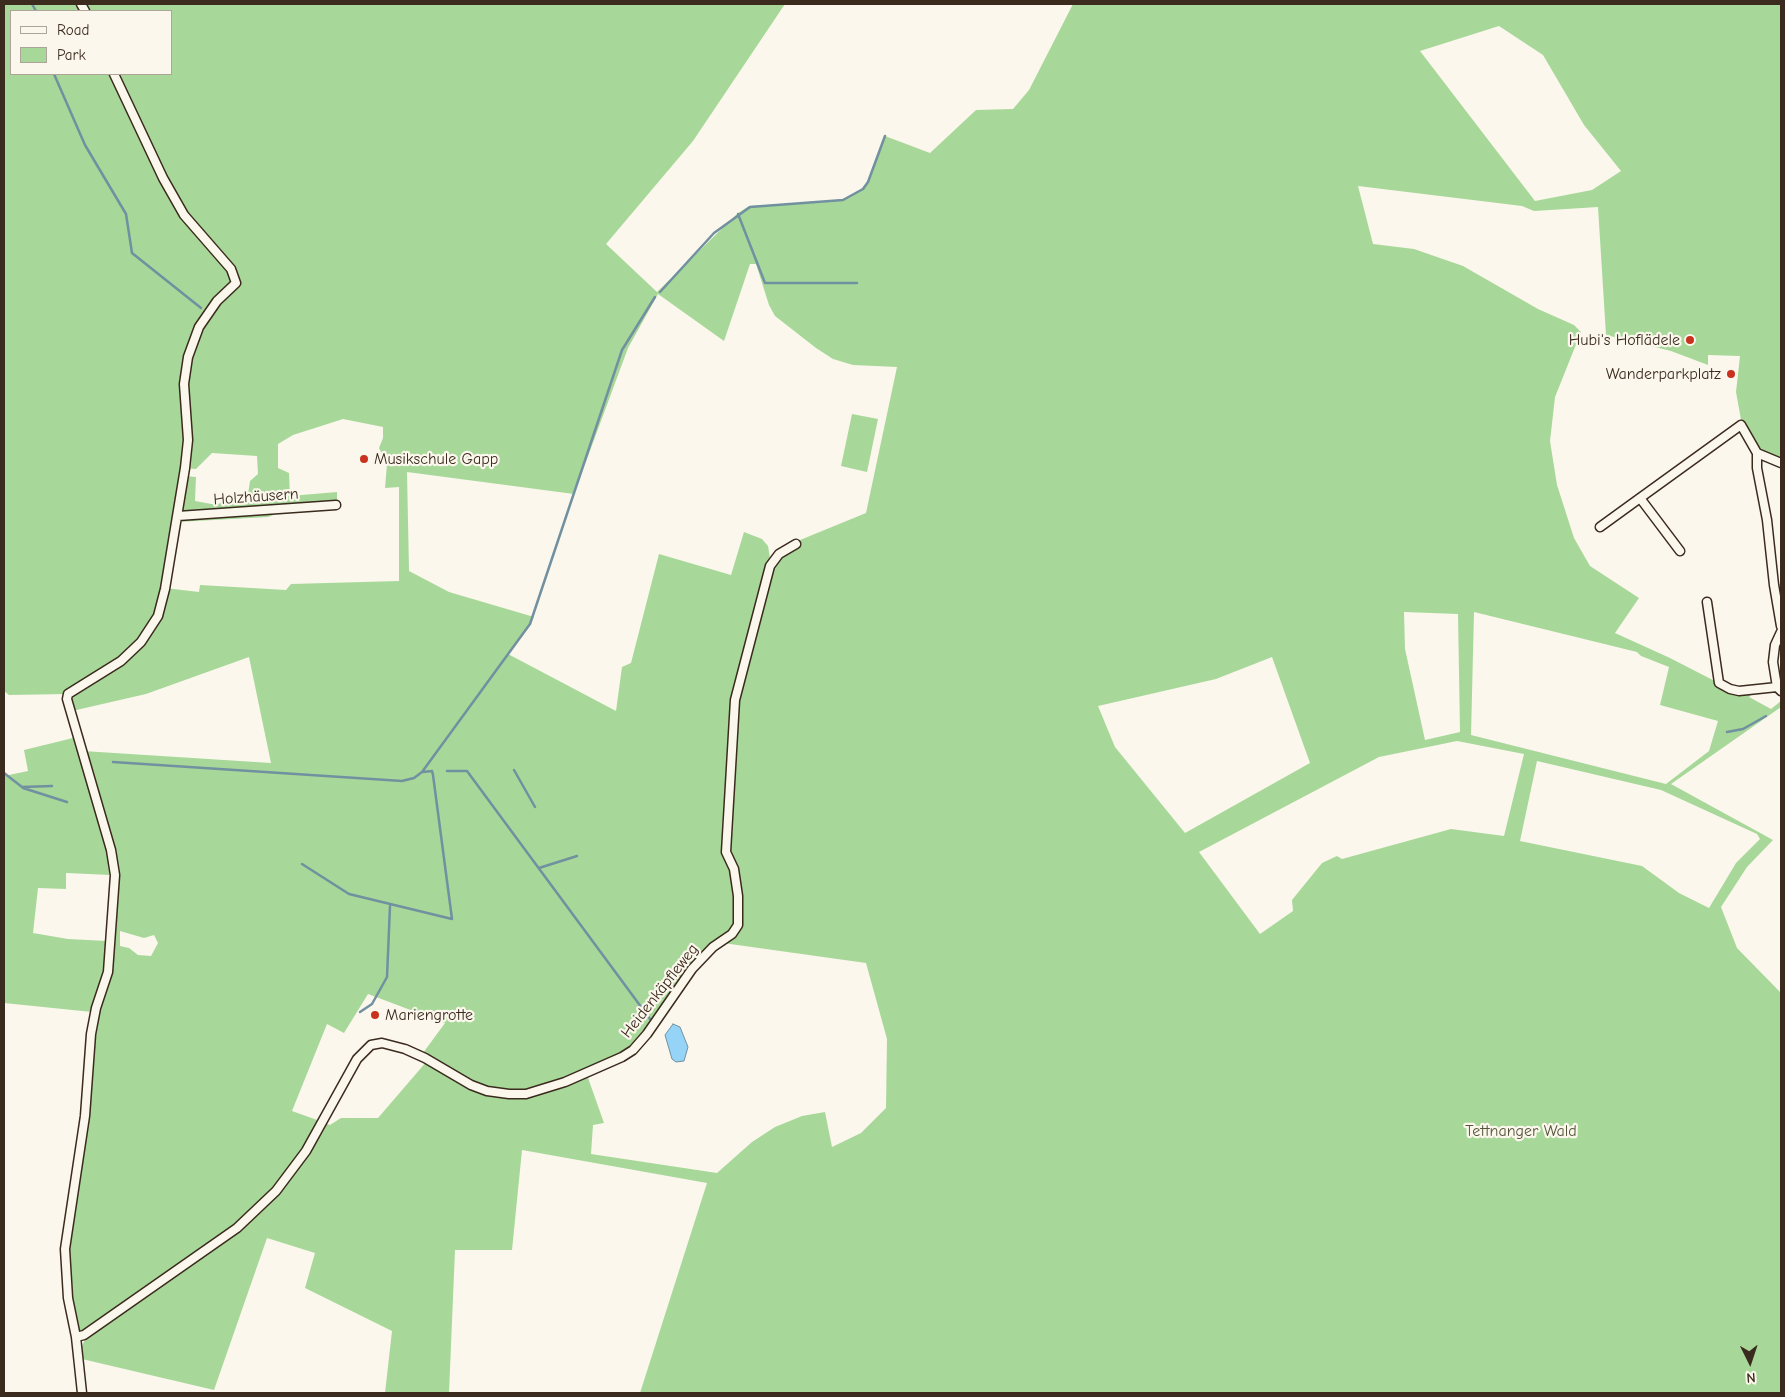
<!DOCTYPE html>
<html>
<head>
<meta charset="utf-8">
<style>
  body { margin:0 }
  #map { position:relative; width:1785px; height:1397px; overflow:hidden; background:#fbf7ec; font-family:"Comic Neue",sans-serif }
  canvas { display:block }
  .frame { position:absolute; inset:0; border:5px solid #3b2a1e; pointer-events:none }
  .legend { position:absolute; left:10px; top:10px; width:162px; height:65px; box-sizing:border-box; background:#fbf7ec; border:1px solid #aea59a; margin:0; padding:6px 9px; list-style:none; font-size:15px; color:#3b2a1e }
  .legend li { display:flex; align-items:center; gap:10px; height:25px }
  .legend b { width:25px; border:1px solid #aea59a }
  .north { position:absolute; left:1725px; top:1337px; width:50px; height:50px; -webkit-text-stroke:4px #fbf7ec; paint-order:stroke; rotate:176deg; font-size:14px; font-weight:700; line-height:20px; text-align:center; color:#3b2a1e }
  .north::after { content:''; display:block; margin:auto; width:18px; height:22px; background:#3b2a1e; clip-path:polygon(50% 0,100% 100%,50% 72%,0 100%) }
</style>
</head>
<body>
<div id="map">
<canvas width="1785" height="1397"></canvas>
<div class="frame"></div>
<ul class="legend">
<li><b style="height:6px;background:#fbf7ec"></b>Road</li>
<li><b style="height:14px;background:#a7d899"></b>Park</li>
</ul>
<div class="north">N</div>
</div>
<script>
const c = document.querySelector('canvas').getContext('2d');
c.lineJoin = 'round';
function fill(path, color) {
  c.fillStyle = color;
  c.fill(path, 'evenodd');
}
function toPath(rows) {
  const path = new Path2D();
  for (const r of rows) {
    path.moveTo(r[0], r[1]);
    for (let i = 2; i < r.length; i += 2) path.lineTo(r[i], r[i + 1]);
  }
  return path;
}
function trace(path, color, width, dash) {
  c.strokeStyle = color;
  c.lineWidth = width;
  c.lineCap = dash ? 'butt' : 'round';
  c.setLineDash(dash || []);
  c.stroke(path);
}
function label(font, color, halo, rows, align = 'center') {
  c.font = font + ' "Comic Neue",sans-serif';
  c.lineWidth = 4.5;
  c.setLineDash([]);
  c.textBaseline = 'middle';
  c.strokeStyle = halo;
  c.fillStyle = color;
  for (const [text, x, y, turn = 0] of rows) {
    c.save();
    c.translate(x, y);
    c.rotate((+turn || 0) * Math.PI / 180);
    c.textAlign = isNaN(turn) ? turn : align;
    if (halo) c.strokeText(text, 0, 0);
    c.fillText(text, 0, 0);
    c.restore();
  }
}
fill(toPath([
  [4,4,785,4,693,141,606,244,657,292,738,213,749,206,833,201,843,199,860,191,867,182,885,136,930,153,976,110,1013,109,1029,90,1073,4,1781,4,1781,461,1757,452,1742,425,1736,392,1740,356,1708,355,1708,365,1671,351,1606,335,1598,207,1534,211,1522,206,1358,186,1373,244,1414,249,1463,266,1538,309,1574,325,1581,332,1555,397,1550,441,1557,485,1574,538,1590,566,1639,598,1615,633,1670,658,1736,692,1753,693,1749,697,1771,709,1781,701,1781,707,1671,784,1773,840,1747,867,1721,907,1737,948,1781,993,1781,1393,640,1393,707,1183,522,1150,512,1250,455,1250,449,1393,385,1393,392,1331,305,1288,315,1253,267,1238,214,1390,82,1359,81,1349,85,1339,241,1230,284,1187,325,1123,330,1125,341,1118,378,1118,427,1061,429,1057,423,1053,445,1023,368,994,344,1033,327,1024,292,1111,320,1121,287,1175,235,1227,79,1332,72,1304,67,1256,93,1030,104,993,118,880,111,875,66,873,66,889,38,888,33,933,68,939,107,941,103,980,92,1012,4,1003,4,776,28,771,24,750,73,738,90,793,97,795,83,751,271,763,249,657,146,694,72,711,68,694,9,695,4,691],
  [11,11,171,11,171,74,11,74],
  [1499,26,1543,55,1584,125,1621,171,1592,190,1535,201,1420,51],
  [750,264,756,264,769,305,775,316,816,348,833,359,853,365,897,367,866,513,783,547,770,558,768,546,762,539,744,532,731,575,659,554,631,663,622,667,616,711,508,654,534,617,449,592,409,571,407,472,574,494,628,348,658,294,724,341],
  [343,419,383,427,383,438,379,448,387,464,385,488,399,487,399,581,291,584,286,590,200,585,199,592,165,588,177,522,268,517,287,510,337,500,337,492,290,496,289,473,278,468,278,444,293,435],
  [212,453,257,456,258,474,250,481,247,501,226,499,217,505,195,501,196,477,185,476,186,468,196,469],
  [1404,612,1458,614,1460,732,1425,740,1405,649],
  [1474,612,1637,652,1641,656,1669,667,1660,705,1718,721,1709,751,1666,784,1471,735],
  [1272,657,1310,763,1185,833,1115,747,1098,706,1216,679],
  [1457,741,1524,754,1504,836,1451,829,1342,859,1337,856,1322,863,1292,900,1293,911,1260,934,1199,852,1379,757],
  [1537,761,1661,790,1757,834,1760,839,1736,863,1709,908,1679,893,1642,866,1520,841],
  [120,931,144,938,154,935,158,943,151,956,138,955,129,948,120,946],
  [718,940,723,943,866,963,887,1039,886,1108,861,1133,832,1147,825,1112,802,1116,775,1127,752,1142,717,1173,591,1154,593,1125,604,1123,587,1075,632,1052],
  [852,414,878,419,867,472,841,466]
]), '#a7d899');
const water = toPath([
  [673,1024,680,1027,688,1047,684,1061,676,1062,672,1059,665,1035,673,1024]
]);
fill(water, '#95d4f6');
trace(water, '#7190a0', 1);
trace(toPath([
  [32,4,36,11],
  [54,74,85,145,126,214,132,253,201,308],
  [738,214,765,283,857,283],
  [660,292,714,233,750,207,843,200,863,189,868,182,885,136],
  [1727,732,1743,729,1766,716],
  [113,762,402,781,414,778,422,772,530,624,622,350,655,297],
  [514,770,535,807],
  [447,771,467,771,650,1019],
  [4,773,22,787,52,786],
  [23,788,67,802],
  [302,864,349,894,452,919,433,775,432,771,423,772],
  [539,868,577,856],
  [360,1012,372,1004,387,977,390,906]
]), '#7190a0', 2.5);
const street = toPath([
  [81,4,85,11],
  [1757,453,1781,463],
  [178,516,336,505],
  [1600,527,1640,498],
  [1680,551,1640,498,1741,425,1757,453,1757,468,1767,520,1774,585,1781,626],
  [1707,602,1719,683,1730,689,1739,691,1777,687],
  [1781,632,1775,645,1773,662,1777,687,1781,691],
  [76,1337,84,1335,237,1228,276,1191,306,1151,357,1059,371,1045,382,1043,405,1049,425,1058,471,1085,487,1091,509,1094,526,1094,565,1082,622,1057,633,1050,647,1034,692,969,713,947,732,934,738,925,738,896,734,869,726,852,735,700,770,566,779,554,796,544],
  [82,1393,76,1337,68,1298,65,1249,85,1116,91,1034,96,1008,108,972,115,875,111,850,67,699,68,694,121,661,141,642,158,616,165,589,185,468,188,440,184,384,188,357,199,327,217,301,236,283,231,269,184,215,163,178,114,74]
]);
trace(street, '#3b2a1e', 11);
trace(street, '#fbf7ec', 8);
for (const [x, y, r, color] of [
  [1690,340,5,"#c8321e"],
  [1731,374,5,"#c8321e"],
  [364,459,5,"#c8321e"],
  [375,1015,5,"#c8321e"]
]) {
  const dot = new Path2D();
  dot.arc(x, y, r, 0, 2 * Math.PI);
  c.fillStyle = color;
  c.fill(dot);
  trace(dot, '#fbf7ec', 2);
}
label('16px', '#3b2a1e', '#fbf7ec', [
  ["Hubi's Hoflädele",1680,340],
  ["Wanderparkplatz",1721,374],
  ["Musikschule Gapp",374,459,"left"],
  ["Mariengrotte",385,1015,"left"]
], 'right');
label('16px', '#3b2a1e', '#fbf7ec', [
  ["Holzhäusern",256,497,-4],
  ["Heidenkäpfleweg",660,991,-52]
]);
label('16px', '#56563d', '#fbf7ec', [
  ["Tettnanger Wald",1521,1131]
]);
</script>
</body>
</html>
